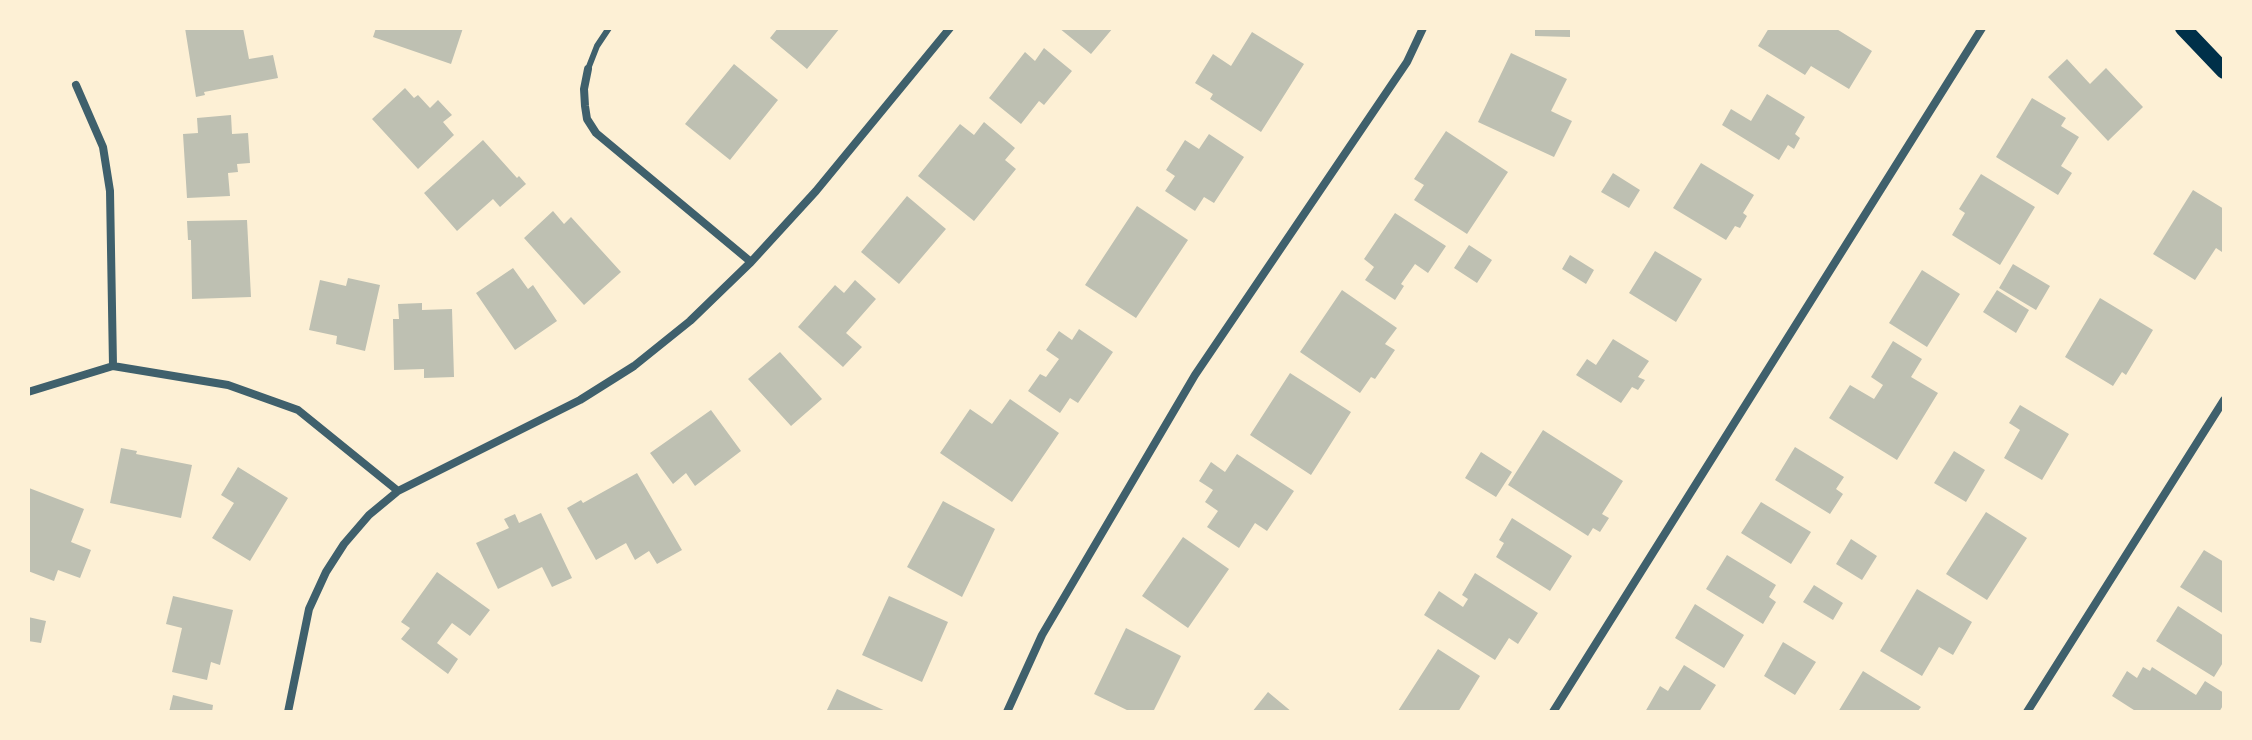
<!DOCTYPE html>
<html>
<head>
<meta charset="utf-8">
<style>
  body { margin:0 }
  #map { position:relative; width:2252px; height:740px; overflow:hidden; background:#fdf0d5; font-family:Merriweather,serif }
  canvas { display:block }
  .frame { position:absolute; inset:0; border:30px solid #fdf0d5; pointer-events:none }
</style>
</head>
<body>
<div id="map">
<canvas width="2252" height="740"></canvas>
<div class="frame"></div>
</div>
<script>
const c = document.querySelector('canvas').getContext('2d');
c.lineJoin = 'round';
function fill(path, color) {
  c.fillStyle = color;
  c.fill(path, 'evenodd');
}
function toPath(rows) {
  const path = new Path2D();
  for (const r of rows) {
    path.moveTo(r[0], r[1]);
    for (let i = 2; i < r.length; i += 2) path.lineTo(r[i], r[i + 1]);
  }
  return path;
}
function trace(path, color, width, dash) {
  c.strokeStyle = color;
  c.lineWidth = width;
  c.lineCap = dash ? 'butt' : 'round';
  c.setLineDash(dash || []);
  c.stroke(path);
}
fill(toPath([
  [185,28,243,28,249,59,273,55,278,78,204,92,205,95,196,97],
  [376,28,463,28,451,64,373,37],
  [778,28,840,28,807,69,770,38],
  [1059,28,1113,28,1091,54],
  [1535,28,1570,28,1570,37,1535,36],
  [1769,28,1835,28,1872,51,1849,89,1811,66,1805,75,1758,46],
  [1252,32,1304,64,1261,132,1210,99,1213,94,1195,83,1213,54,1231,66],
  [1044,48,1072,71,1044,105,1039,101,1021,124,989,98,1025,52,1035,61],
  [1511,53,1567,79,1551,111,1572,121,1554,157,1478,122],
  [2067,59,2090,84,2106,68,2143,107,2108,141,2048,77],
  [734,64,778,100,730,160,685,124],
  [405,88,414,98,418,95,430,108,438,100,452,115,443,122,454,135,418,169,372,119],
  [1767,94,1805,117,1795,134,1800,138,1794,149,1788,145,1779,160,1722,125,1731,109,1751,121],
  [2032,98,2066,118,2061,126,2079,137,2061,166,2072,173,2058,195,1996,157],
  [231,115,232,134,248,133,250,163,237,164,238,172,228,173,230,196,187,198,183,134,198,133,197,118],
  [984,122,1015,148,1005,160,1016,169,974,221,918,176,960,124,974,135],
  [1446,131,1508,172,1467,234,1414,200,1424,185,1414,179],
  [1209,134,1244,157,1214,203,1204,197,1195,211,1165,191,1175,176,1166,170,1185,140,1199,149],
  [483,140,517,178,519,176,526,184,500,207,493,199,457,231,424,193],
  [1701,163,1754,195,1743,213,1747,216,1740,228,1735,226,1726,240,1673,208],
  [1613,173,1640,190,1629,208,1601,192],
  [1981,174,2035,207,2000,265,1952,235,1965,213,1959,209],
  [2193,190,2224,209,2224,248,2222,252,2216,248,2195,280,2153,254],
  [907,196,946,229,899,284,861,252],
  [1137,206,1188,240,1136,318,1085,285],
  [553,211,564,224,571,217,621,272,584,305,524,238],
  [1395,213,1446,246,1428,273,1415,264,1401,284,1404,286,1395,300,1365,280,1374,267,1364,259],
  [247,220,251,297,192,299,191,240,188,240,187,221],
  [1469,245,1492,260,1477,283,1454,268],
  [1655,251,1702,279,1676,322,1629,293],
  [1570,255,1594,270,1586,284,1562,269],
  [2013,264,2050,286,2036,310,1999,288],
  [513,268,528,289,533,285,557,321,515,350,476,293],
  [1922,270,1960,294,1927,347,1889,323],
  [348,278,380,285,365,351,336,344,337,336,309,330,320,280,346,286],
  [855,280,876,299,846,333,862,347,843,367,798,327,835,285,844,293],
  [1342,290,1397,328,1385,344,1395,350,1375,379,1371,377,1360,393,1300,352],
  [1997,290,2029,310,2016,333,1983,312],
  [2100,298,2153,330,2126,375,2122,372,2113,386,2065,357],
  [422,303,422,310,452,309,454,377,424,378,424,369,394,370,393,319,399,319,398,304],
  [1079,329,1113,352,1078,403,1070,398,1060,413,1028,391,1040,374,1046,377,1059,359,1046,350,1059,331,1072,340],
  [1613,339,1649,361,1638,377,1645,380,1638,390,1632,387,1621,403,1576,375,1587,359,1596,365],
  [1893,341,1922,359,1911,377,1938,393,1897,460,1829,418,1850,385,1874,399,1883,385,1871,377],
  [780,352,822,399,791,426,748,379],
  [1290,373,1351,412,1311,475,1250,435],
  [1010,399,1059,433,1012,502,940,453,970,409,992,424],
  [2020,405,2069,434,2042,480,2004,458,2020,430,2009,423],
  [711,410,741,451,695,486,686,473,673,484,650,453],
  [1543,430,1623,481,1602,514,1609,518,1600,532,1593,528,1588,536,1508,485],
  [1795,447,1844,477,1836,489,1843,494,1830,514,1775,480],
  [121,448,137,451,136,454,192,465,181,518,110,503],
  [1954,451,1985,470,1966,502,1934,483],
  [1481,452,1512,472,1496,497,1465,478],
  [1237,454,1294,491,1267,531,1255,523,1239,548,1207,527,1218,511,1205,502,1213,490,1199,481,1211,462,1225,472],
  [238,467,288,498,250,561,212,538,234,503,221,495],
  [637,473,682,550,657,564,649,551,635,560,626,543,596,560,567,508,581,500,583,503],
  [29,488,84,509,71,542,91,550,80,578,58,570,54,581,28,571],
  [943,501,995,529,962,597,907,567],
  [1761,502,1811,532,1791,564,1741,533],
  [1986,512,2027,538,1987,600,1946,574],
  [541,513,572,578,552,587,542,567,498,589,476,543,509,528,504,519,515,514,519,523],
  [1512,518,1572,556,1550,591,1496,557,1504,543,1499,540],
  [1183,537,1229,569,1188,628,1142,596],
  [1851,539,1877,556,1862,580,1836,564],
  [2204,550,2224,562,2224,614,2180,587],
  [1727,555,1776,585,1769,597,1776,602,1763,624,1706,589],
  [437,572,490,610,470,636,452,623,437,643,458,659,448,674,401,639,410,628,401,622],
  [1475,573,1538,613,1518,644,1509,638,1495,660,1424,615,1439,591,1463,607,1468,599,1462,595],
  [1814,585,1843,603,1833,620,1803,602],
  [1917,589,1972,622,1953,655,1939,647,1922,676,1880,651],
  [173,596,233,610,220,665,211,662,207,680,172,672,182,628,166,624],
  [889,596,948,622,922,682,862,655],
  [1695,604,1744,635,1724,668,1675,638],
  [2178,606,2224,636,2224,661,2214,677,2156,641],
  [28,617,46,621,41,643,28,641],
  [1126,628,1181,656,1153,712,1131,712,1094,694],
  [1783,642,1816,662,1795,695,1764,676],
  [1438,649,1480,676,1458,712,1400,712,1398,711],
  [1684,665,1716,685,1699,712,1645,712,1660,686,1668,691],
  [2143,667,2150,671,2152,667,2196,695,2205,681,2224,693,2224,704,2219,712,2137,712,2112,696,2127,671,2137,678],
  [1863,671,1921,707,1917,712,1838,712],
  [837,689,888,712,826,712],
  [1268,692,1292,712,1252,712],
  [173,695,213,705,212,712,169,712]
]), '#bec0b2');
trace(toPath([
  [588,69,597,46,609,28]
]), '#3f606c', 6);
trace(toPath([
  [588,69,584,89,585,106,587,119,596,133,751,262],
  [76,85,103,147,110,191,113,366],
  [28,392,113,366,228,385,298,410,398,491],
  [288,712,309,609,326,572,344,544,369,515,398,491,580,400,634,366,690,321,751,262,816,191,950,28],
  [1007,712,1042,635,1195,375,1407,62,1423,28],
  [1553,712,1982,28],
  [2027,712,2224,400]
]), '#3f606c', 8);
trace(toPath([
  [2183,28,2224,71]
]), '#003049', 16);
</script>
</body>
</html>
